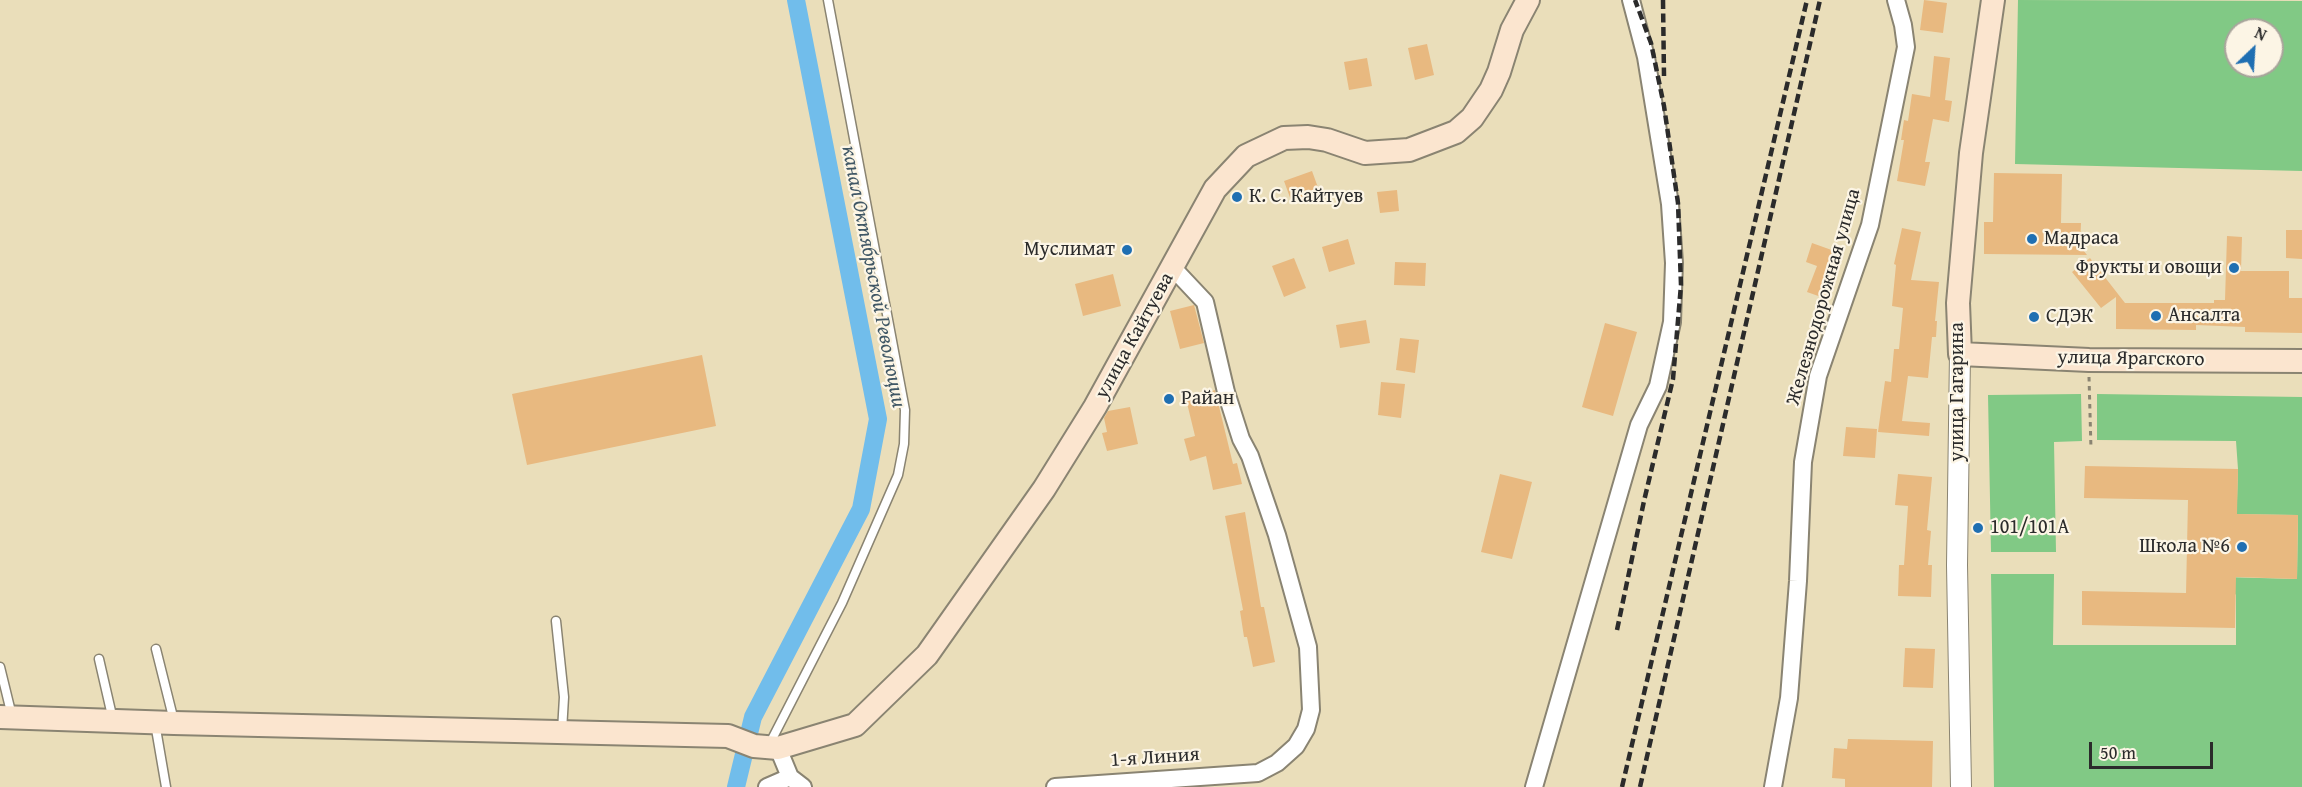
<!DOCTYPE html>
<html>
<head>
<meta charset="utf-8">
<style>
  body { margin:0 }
  #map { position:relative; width:2302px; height:787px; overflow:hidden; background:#eadeba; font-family:"Gentium Book Plus",serif }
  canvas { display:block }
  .north { position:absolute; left:2224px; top:18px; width:60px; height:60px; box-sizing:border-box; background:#fcf5e5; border:2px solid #a8a49b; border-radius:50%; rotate:25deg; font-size:16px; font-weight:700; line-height:24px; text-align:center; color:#2b2b2b }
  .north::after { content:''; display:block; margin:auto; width:21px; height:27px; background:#1f6fb2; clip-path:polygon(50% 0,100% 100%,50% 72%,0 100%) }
  .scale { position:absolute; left:2089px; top:742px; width:124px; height:27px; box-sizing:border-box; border:3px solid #2b2b2b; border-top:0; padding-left:8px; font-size:18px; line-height:21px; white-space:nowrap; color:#2b2b2b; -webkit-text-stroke:4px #fcf5e5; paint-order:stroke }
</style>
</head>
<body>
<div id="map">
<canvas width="2302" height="787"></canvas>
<div class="north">N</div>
<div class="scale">50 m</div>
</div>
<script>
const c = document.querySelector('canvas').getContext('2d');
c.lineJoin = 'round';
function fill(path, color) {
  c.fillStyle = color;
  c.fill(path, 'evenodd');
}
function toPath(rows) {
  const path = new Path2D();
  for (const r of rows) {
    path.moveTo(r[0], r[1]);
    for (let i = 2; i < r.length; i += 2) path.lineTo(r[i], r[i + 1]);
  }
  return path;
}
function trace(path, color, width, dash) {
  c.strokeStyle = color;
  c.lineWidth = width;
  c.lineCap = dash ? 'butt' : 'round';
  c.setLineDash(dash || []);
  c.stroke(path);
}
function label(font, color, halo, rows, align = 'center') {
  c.font = font + ' "Gentium Book Plus",serif';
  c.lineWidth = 4.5;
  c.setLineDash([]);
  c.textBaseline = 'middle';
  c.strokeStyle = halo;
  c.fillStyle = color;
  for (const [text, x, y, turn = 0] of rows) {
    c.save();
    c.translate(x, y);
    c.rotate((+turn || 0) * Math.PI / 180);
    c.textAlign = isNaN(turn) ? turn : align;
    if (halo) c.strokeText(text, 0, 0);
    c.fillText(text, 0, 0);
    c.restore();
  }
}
fill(toPath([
  [2018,0,2302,1,2302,171,2015,164],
  [2236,30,2272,30,2272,66,2236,66],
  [2081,394,2082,441,2054,442,2056,552,1991,552,1988,395],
  [2097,394,2302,397,2302,787,1994,787,1991,574,2054,574,2053,645,2236,645,2236,595,2221,577,2297,579,2298,515,2219,514,2237,501,2238,469,2236,441,2097,440]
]), '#81c985');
trace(toPath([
  [736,787,753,717,861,509,878,419,796,0]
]), '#71bdeb', 18);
fill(toPath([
  [1924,0,1947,3,1943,33,1920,30],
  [1427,44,1434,75,1415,80,1408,48],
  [1934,56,1950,58,1945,100,1952,101,1949,122,1933,119,1925,162,1930,162,1925,186,1897,181,1904,140,1901,140,1904,120,1908,121,1912,94,1930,97],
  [1367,58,1372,86,1349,90,1344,62],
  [1312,171,1320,193,1292,203,1284,181],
  [1994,173,2062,174,2061,223,2081,223,2080,246,2087,255,1984,254,1984,222,1993,222],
  [1397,190,1399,211,1380,213,1377,192],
  [1902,228,1921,232,1911,280,1939,282,1935,321,1937,321,1936,337,1932,337,1928,378,1908,376,1902,421,1930,423,1929,436,1878,432,1885,381,1891,382,1894,349,1899,349,1903,308,1892,306,1896,265,1894,264],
  [2286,230,2302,230,2302,259,2286,258],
  [2227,236,2242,237,2241,271,2289,271,2289,298,2302,298,2302,333,2245,332,2245,327,2196,325,2196,330,2116,329,2116,297,2101,308,2072,272,2090,258,2125,303,2214,303,2214,300,2225,300],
  [1348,239,1355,264,1329,272,1322,247],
  [1812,243,1840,253,1824,298,1807,292,1817,266,1806,262],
  [1294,258,1306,288,1284,297,1272,266],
  [1395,262,1426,263,1425,286,1394,285],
  [1113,274,1121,306,1083,316,1075,284],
  [1194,305,1204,343,1180,349,1170,311],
  [1366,320,1370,343,1340,348,1336,325],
  [1605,323,1637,332,1613,416,1582,407],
  [1400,338,1419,340,1415,373,1396,370],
  [702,355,716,426,527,465,512,394],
  [1381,382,1405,384,1401,418,1378,415],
  [1215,390,1233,464,1237,463,1242,484,1213,490,1206,456,1190,461,1184,439,1195,436,1186,399],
  [1130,407,1138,444,1107,451,1102,433,1107,432,1104,418,1108,411],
  [1846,427,1877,429,1875,458,1843,456],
  [2085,466,2238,469,2237,514,2298,515,2297,579,2236,577,2235,628,2082,625,2082,591,2186,593,2188,500,2084,498],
  [1500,474,1532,482,1512,559,1481,552],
  [1898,474,1932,477,1927,530,1931,531,1928,565,1932,565,1931,597,1898,596,1899,565,1904,565,1908,506,1895,505],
  [1245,512,1261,607,1264,607,1275,662,1253,667,1247,637,1244,637,1240,611,1243,610,1225,516],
  [1905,648,1935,649,1933,688,1903,687],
  [1848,739,1933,741,1932,787,1845,787,1845,779,1832,778,1834,748,1847,749]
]), '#e8b980');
const service = toPath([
  [556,621,564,697,562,731],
  [156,649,174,721],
  [99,659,113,720],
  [0,667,12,716],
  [155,723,166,787],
  [769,745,842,603,898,475,904,444,905,410,828,0]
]);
const minor = toPath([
  [778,748,790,777,803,787],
  [767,787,790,777],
  [1055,787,1258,773,1277,763,1296,746,1306,729,1311,710,1308,647,1277,535,1250,456,1241,439,1226,392,1205,302,1173,268],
  [1534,787,1639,425,1658,386,1672,322,1674,263,1670,204,1646,57,1631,0],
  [1773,787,1789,698,1798,581,1803,462,1818,376,1870,225,1906,47,1903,25,1896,0]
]);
const tertiary = toPath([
  [1960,354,1957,565,1961,787]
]);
const secondary = toPath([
  [1993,0,1971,153,1958,303,1960,354,2089,360,2302,361],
  [0,717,174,723,728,736,754,746,778,748,855,725,927,655,1044,489,1095,407,1215,189,1246,156,1284,138,1308,137,1327,140,1365,153,1409,150,1456,132,1472,118,1491,90,1499,72,1512,30,1528,0]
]);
trace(service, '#8a8472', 11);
trace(minor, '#8a8472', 20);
trace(tertiary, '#8a8472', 22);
trace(secondary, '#8a8472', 26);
trace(toPath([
  [2089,377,2091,449]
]), '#8a8472', 3, [4.5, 4.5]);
trace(service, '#fff', 8);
trace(minor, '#fff', 16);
trace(tertiary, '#fff', 20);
trace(secondary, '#fbe5cf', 22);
trace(toPath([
  [1663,0,1664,76],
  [1617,630,1644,501,1673,379,1681,285,1678,203,1664,106,1651,43,1635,0],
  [1622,787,1807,0],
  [1640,787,1820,0]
]), '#2b2b2b', 4.5, [9, 4.5]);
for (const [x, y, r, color] of [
  [1237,197,6,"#1f6fb2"],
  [2032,239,6,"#1f6fb2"],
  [1127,250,6,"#1f6fb2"],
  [2234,268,6,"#1f6fb2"],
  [2156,316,6,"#1f6fb2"],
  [2034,317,6,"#1f6fb2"],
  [1169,399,6,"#1f6fb2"],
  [1978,528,6,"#1f6fb2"],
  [2242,547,6,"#1f6fb2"]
]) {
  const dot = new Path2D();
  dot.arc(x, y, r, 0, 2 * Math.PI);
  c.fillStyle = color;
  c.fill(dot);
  trace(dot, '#fcf5e5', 2);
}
label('20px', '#2b2b2b', '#fcf5e5', [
  ["К. С. Кайтуев",1249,197],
  ["Мадраса",2044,239],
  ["Муслимат",1115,250,"right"],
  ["Фрукты и овощи",2222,268,"right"],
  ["Ансалта",2168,316],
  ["СДЭК",2046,317],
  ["Райан",1181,399],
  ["101/101А",1990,528],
  ["Школа №6",2230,547,"right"]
], 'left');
label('20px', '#2b2b2b', '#fcf5e5', [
  ["Железнодорожная улица",1824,297,-74],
  ["улица Кайтуева",1135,336,-61],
  ["улица Ярагского",2131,359,1],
  ["улица Гагарина",1958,392,-90],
  ["1-я Линия",1155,758,-4]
]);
label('italic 21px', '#405765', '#fcf5e5', [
  ["канал Октябрьской Революции",873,277,79]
]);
</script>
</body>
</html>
